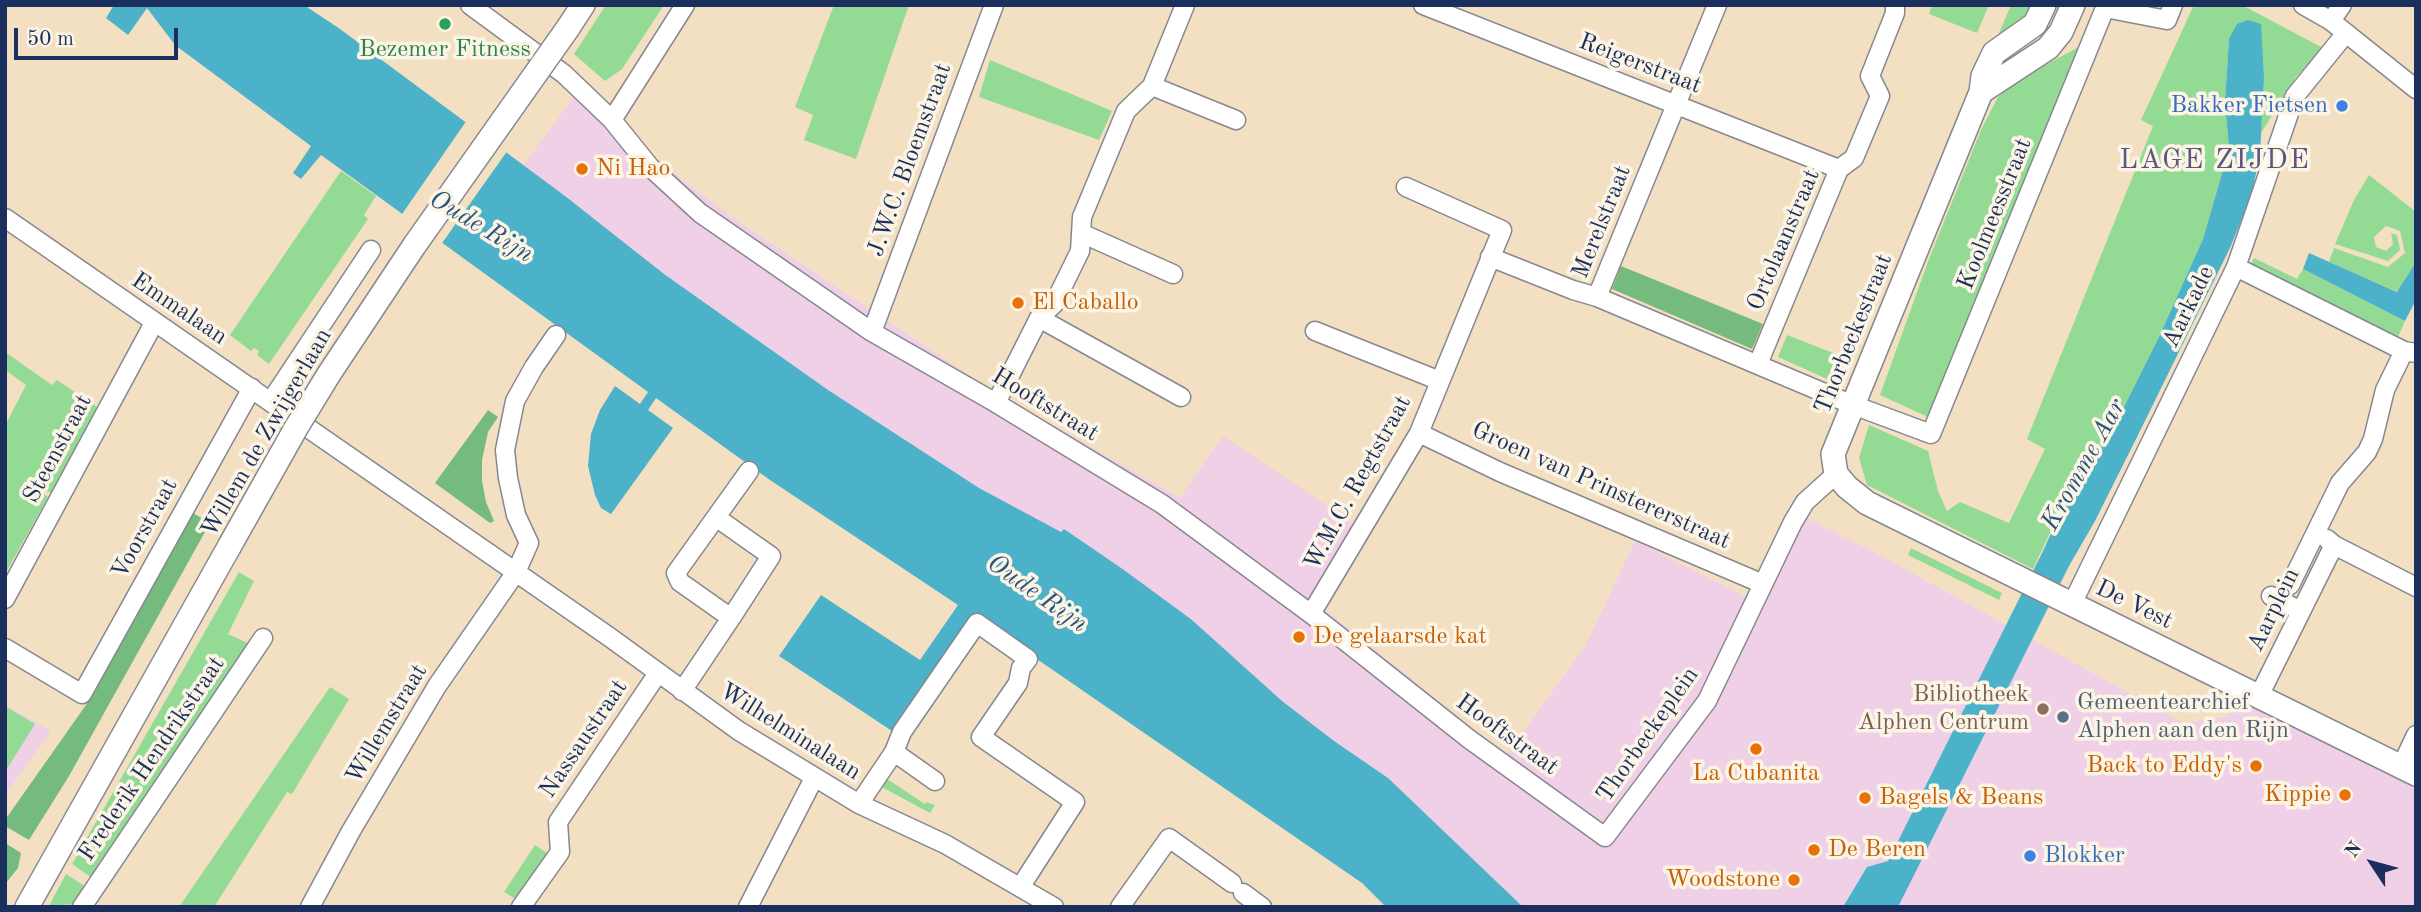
<!DOCTYPE html>
<html>
<head>
<meta charset="utf-8">
<style>
  body { margin:0 }
  #map { position:relative; width:2421px; height:912px; overflow:hidden; background:#f3dfc1; font-family:"Old Standard TT",serif }
  canvas { display:block }
  .frame { position:absolute; inset:0; border:7px solid #1b2f5e; pointer-events:none }
  .north { position:absolute; left:2337px; top:828px; width:70px; height:70px; -webkit-text-stroke:5px #fcf5e5; paint-order:stroke; rotate:306deg; font-size:19px; font-weight:700; line-height:28px; text-align:center; color:#1b2f5e }
  .north::after { content:''; display:block; margin:auto; width:24px; height:32px; background:#1b2f5e; clip-path:polygon(50% 0,100% 100%,50% 72%,0 100%) }
  .scale { position:absolute; left:14px; top:28px; width:164px; height:32px; box-sizing:border-box; border:4px solid #1b2f5e; border-top:0; padding-left:9px; font-size:21px; line-height:24px; white-space:nowrap; color:#1b2f5e; -webkit-text-stroke:5px #fcf5e5; paint-order:stroke }
</style>
</head>
<body>
<div id="map">
<canvas width="2421" height="912"></canvas>
<div class="frame"></div>
<div class="north">N</div>
<div class="scale">50 m</div>
</div>
<script>
const c = document.querySelector('canvas').getContext('2d');
c.lineJoin = 'round';
function fill(path, color) {
  c.fillStyle = color;
  c.fill(path, 'evenodd');
}
function toPath(rows) {
  const path = new Path2D();
  for (const r of rows) {
    path.moveTo(r[0], r[1]);
    for (let i = 2; i < r.length; i += 2) path.lineTo(r[i], r[i + 1]);
  }
  return path;
}
function trace(path, color, width, dash) {
  c.strokeStyle = color;
  c.lineWidth = width;
  c.lineCap = dash ? 'butt' : 'round';
  c.setLineDash(dash || []);
  c.stroke(path);
}
function label(font, color, halo, rows, align = 'center') {
  c.font = font + ' "Old Standard TT",serif';
  c.lineWidth = 7;
  c.setLineDash([]);
  c.textBaseline = 'middle';
  c.strokeStyle = halo;
  c.fillStyle = color;
  for (const [text, x, y, turn = 0] of rows) {
    c.save();
    c.translate(x, y);
    c.rotate((+turn || 0) * Math.PI / 180);
    c.textAlign = isNaN(turn) ? turn : align;
    if (halo) c.strokeText(text, 0, 0);
    c.fillText(text, 0, 0);
    c.restore();
  }
}
fill(toPath([
  [573,98,736,220,985,386,1180,498,1223,436,1365,531,1319,605,1506,755,1585,647,1635,541,1751,599,1793,511,1876,553,2183,723,2224,717,2245,705,2270,707,2416,780,2416,907,1507,907,967,507,520,170],
  [5,705,51,731,5,795]
]), '#efd0e7');
fill(toPath([
  [606,5,664,5,622,69,605,81,574,54],
  [834,5,909,5,856,159,804,140,813,115,795,107],
  [1932,5,1989,5,1977,33,1929,14],
  [2011,5,2037,5,2030,17,1997,38],
  [2194,5,2242,5,2323,48,2296,77,2261,133,2264,78,2229,39,2225,101,2229,149,2203,239,2158,339,2113,429,2091,466,2070,490,2033,569,1867,485,1859,458,1869,425,1928,451,1938,491,1947,511,1960,502,2009,523,2045,449,2027,439,2153,126,2141,120],
  [2084,44,1930,418,1880,395,1929,259,1981,130,1998,97,2018,80],
  [990,60,1112,111,1099,140,979,97],
  [341,171,376,196,364,215,368,219,269,364,257,355,259,351,254,348,251,351,230,335],
  [2369,175,2416,212,2416,262,2398,292,2329,262,2334,248,2388,267,2405,253,2400,231,2386,226,2374,237,2376,247,2386,251,2393,244,2391,233,2397,235,2400,250,2388,261,2335,244,2354,200],
  [2254,258,2297,279,2303,269,2405,321,2398,337,2250,266],
  [1787,335,1846,358,1836,383,1778,357],
  [5,352,52,385,57,380,97,407,51,493,44,489,42,493,48,497,5,574,5,426,26,385,5,370],
  [1911,548,2002,593,1999,600,1908,555],
  [239,572,254,581,228,634,250,644,92,878,72,864],
  [330,687,349,699,292,794,287,792,214,907,179,907],
  [5,706,35,724,5,772],
  [884,777,925,804,927,802,935,805,930,813,878,785],
  [535,845,550,855,519,901,504,892],
  [66,874,86,887,75,904,49,906]
]), '#93db95');
fill(toPath([
  [1621,266,1763,324,1752,349,1612,289],
  [488,410,498,417,488,432,482,460,482,481,486,502,494,521,490,523,435,483],
  [193,513,210,523,69,776,29,840,5,826,5,820,93,695],
  [5,843,21,853,18,868,6,883]
]), '#76bb7e');
fill(toPath([
  [114,5,304,5,340,29,565,196,664,274,828,390,979,488,1061,532,1064,529,1124,570,1192,620,1282,701,1334,741,1388,778,1523,907,1386,907,1362,883,973,615,892,731,779,656,821,595,920,660,958,605,770,480,656,398,648,410,673,428,611,514,601,508,595,495,588,466,591,434,600,410,615,386,640,404,648,392,321,155,301,179,293,173,311,146,175,45,147,8,128,35,106,18],
  [2248,20,2261,24,2264,78,2260,155,2251,196,2230,248,2137,437,2095,521,2069,566,1898,907,1843,907,1867,867,1888,861,2044,549,2070,490,2091,466,2113,429,2158,339,2203,239,2229,149,2225,101,2229,39,2237,24],
  [2309,253,2397,292,2416,262,2416,300,2405,321,2303,269]
]), '#4cb2ca');
fill(toPath([
  [467,120,508,150,440,246,400,217]
]), '#f3dfc1');
const minor = toPath([
  [470,5,564,74,612,120,650,167,700,213,872,332,996,403,1162,504,1311,614,1469,739,1605,837,1707,701,1793,522,1805,502,1836,474],
  [1423,5,1839,169],
  [2303,5,2331,21,2416,89],
  [2331,21,2342,5],
  [1152,86,1236,120],
  [612,120,685,5],
  [5,218,608,636,739,731,859,804,945,844,1054,907],
  [1081,233,1173,274],
  [1490,257,1573,290,1597,297,1853,405,1931,434,2105,8,2167,20,2173,5],
  [2236,267,2404,351],
  [1597,297,1717,5],
  [1039,318,1181,397],
  [1315,331,1440,381],
  [872,332,994,5],
  [1758,364,1839,169,1854,158,1880,96,1870,76,1895,13,1895,5],
  [271,401,371,250],
  [996,403,1039,318,1054,304,1080,251,1082,217,1126,111,1152,86,1185,5],
  [1419,433,1500,472,1763,584],
  [717,518,771,556,731,618],
  [2327,539,2334,545,2416,587],
  [2290,585,2340,483,2367,452,2373,439,2385,390,2404,351,2416,353],
  [2271,596,2301,611],
  [5,599,154,323],
  [2072,604,2236,267,2295,96,2346,33],
  [1311,614,1419,433,1502,230,1406,187],
  [5,648,82,694,252,388],
  [682,691,731,618,680,582,676,573,749,471],
  [2259,696,2334,545],
  [894,752,902,732,977,623,1028,659,1021,668,1018,683,981,737,1075,802,1021,886],
  [2401,767,2416,735],
  [859,804,894,752,935,781],
  [1243,893,1262,907],
  [82,907,263,638],
  [310,907,351,831,437,686,516,572,529,543,516,515,508,478,505,450,515,401,534,367,556,335],
  [521,907,560,852,558,822,658,673],
  [748,907,814,778],
  [1120,907,1169,838,1232,883]
]);
const tertiary = toPath([
  [2044,5,2035,24,1994,53,1983,76,1981,92,1833,454,1836,474,1847,487,1867,503,2416,774],
  [568,28,583,5],
  [1981,92,2048,48,2061,32,2073,5],
  [27,907,229,547]
]);
trace(minor, '#878790', 21);
trace(tertiary, '#878790', 26);
trace(minor, '#fff', 18);
trace(tertiary, '#fff', 23);
const tertiaryBridge = toPath([
  [229,547,296,428,329,374,414,246,568,28]
]);
trace(tertiaryBridge, '#878790', 26, []);
trace(tertiaryBridge, '#fff', 23);
for (const [x, y, r, color] of [
  [445,24,7,"#2e9e5b"],
  [2342,106,7,"#3f7fe0"],
  [582,169,7,"#e8710a"],
  [1018,303,7,"#e8710a"],
  [1299,637,7,"#e8710a"],
  [2043,709,7,"#8d6e63"],
  [2063,717,7,"#5c6f8a"],
  [1756,749,7,"#e8710a"],
  [2256,766,7,"#e8710a"],
  [2345,795,7,"#e8710a"],
  [1865,798,7,"#e8710a"],
  [1814,850,7,"#e8710a"],
  [2030,856,7,"#3f7fe0"],
  [1794,880,7,"#e8710a"]
]) {
  const dot = new Path2D();
  dot.arc(x, y, r, 0, 2 * Math.PI);
  c.fillStyle = color;
  c.fill(dot);
  trace(dot, '#fcf5e5', 2.5);
}
label('24px', '#27864d', '#fcf5e5', [
  ["Bezemer Fitness",445,50]
]);
label('24px', '#1b2f5e', '#fcf5e5', [
  ["Reigerstraat",1640,64,21],
  ["J.W.C. Bloemstraat",910,160,-70],
  ["Koolmeesstraat",1995,214,-68],
  ["Merelstraat",1602,222,-68],
  ["Ortolaanstraat",1784,240,-67],
  ["Aarkade",2189,307,-64],
  ["Emmalaan",179,309,34],
  ["Thorbeckestraat",1854,334,-68],
  ["Hooftstraat",1045,405,31],
  ["Willem de Zwijgerlaan",267,433,-60],
  ["Steenstraat",58,449,-62],
  ["W.M.C. Regtstraat",1358,483,-61],
  ["Groen van Prinstererstraat",1601,486,24],
  ["Voorstraat",145,529,-61],
  ["De Vest",2134,605,26],
  ["Aarplein",2274,610,-64],
  ["Willemstraat",387,724,-59],
  ["Wilhelminalaan",790,732,32],
  ["Hooftstraat",1507,735,36],
  ["Thorbeckeplein",1648,735,-55],
  ["Nassaustraat",584,739,-56],
  ["Frederik Hendrikstraat",152,759,-56]
]);
label('24px', '#366cbe', '#fcf5e5', [
  ["Bakker Fietsen",2328,106],
  ["Blokker",2044,856,"left"]
], 'right');
label('24px', '#c56008', '#fcf5e5', [
  ["Ni Hao",596,169],
  ["El Caballo",1032,303],
  ["De gelaarsde kat",1313,637],
  ["Back to Eddy's",2242,766,"right"],
  ["La Cubanita",1756,774,"center"],
  ["Kippie",2331,795,"right"],
  ["Bagels & Beans",1879,798],
  ["De Beren",1828,850],
  ["Woodstone",1780,880,"right"]
], 'left');
label('24px', '#785e54', '#fcf5e5', [
  ["Bibliotheek",2029,695],
  ["Alphen Centrum",2029,723]
], 'right');
label('24px', '#4e5e75', '#fcf5e5', [
  ["Gemeentearchief",2077,703],
  ["Alphen aan den Rijn",2077,731]
], 'left');
label('italic 26px', '#2a567e', '#fcf5e5', [
  ["Oude Rijn",481,227,31],
  ["Kromme Aar",2084,465,-61],
  ["Oude Rijn",1037,594,35]
]);
c.letterSpacing = '2px';
label('28px', '#5b5680', '#fcf5e5', [
  ["LAGE ZIJDE",2215,161]
]);
c.letterSpacing = '0px';
</script>
</body>
</html>
